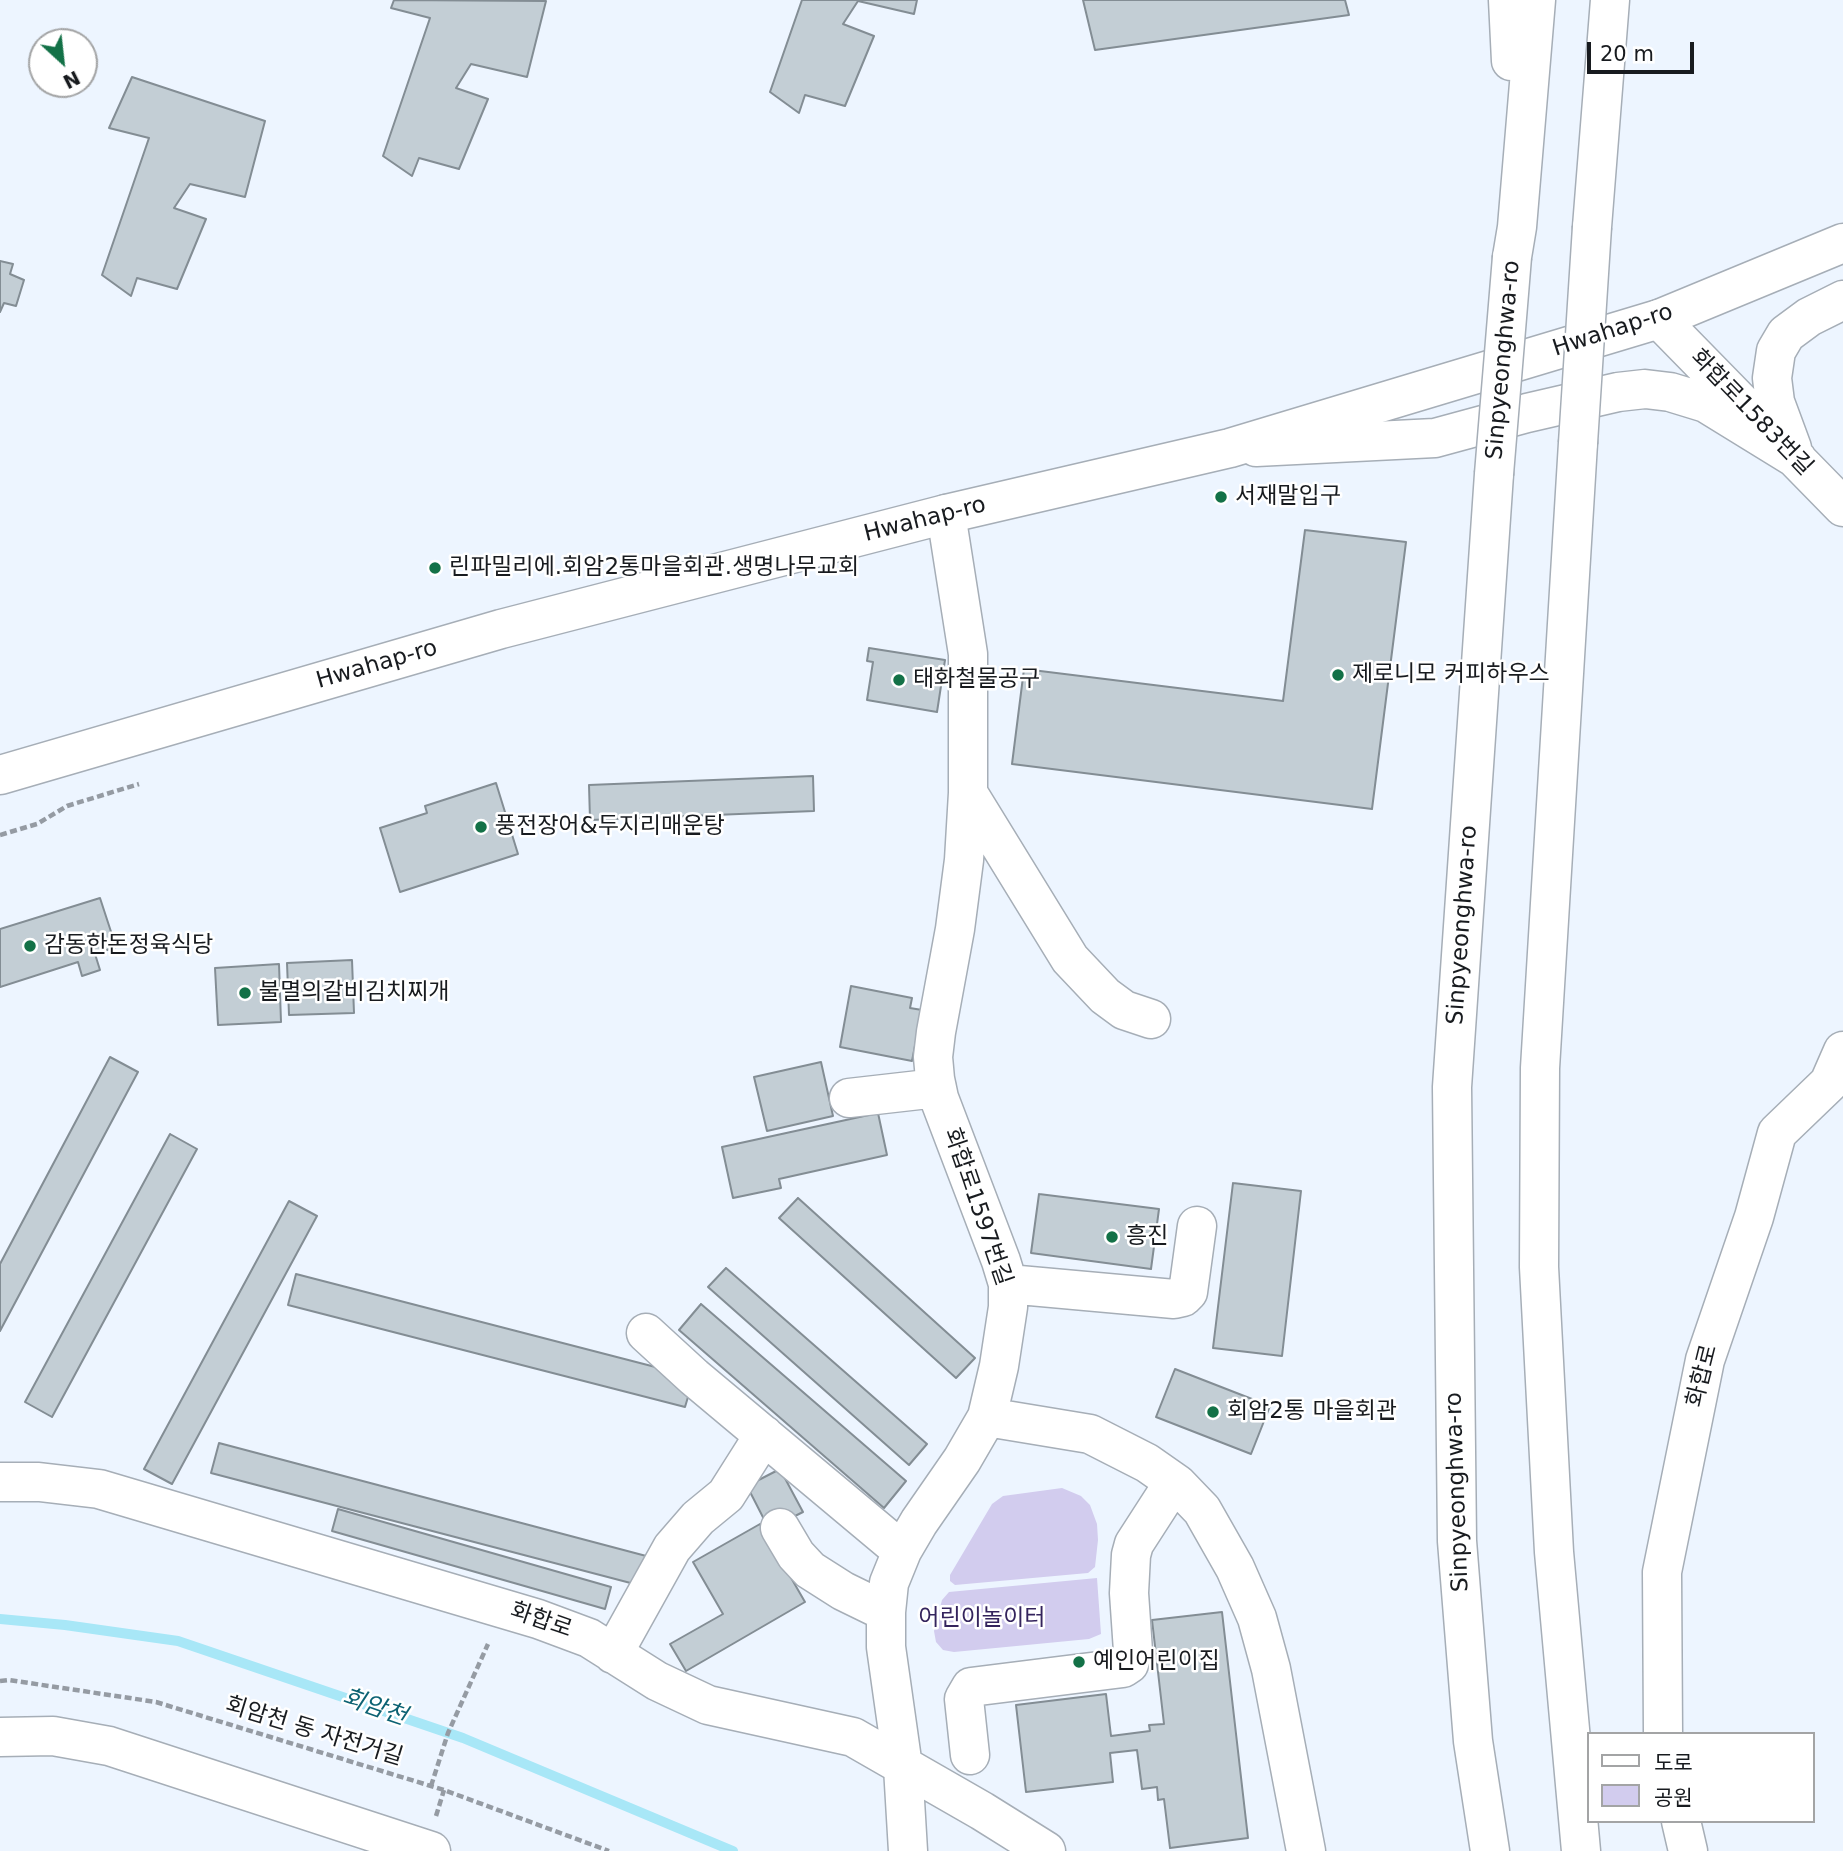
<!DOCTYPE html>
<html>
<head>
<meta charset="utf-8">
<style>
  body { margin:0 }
  #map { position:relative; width:1843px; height:1851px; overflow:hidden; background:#edf5ff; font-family:"DejaVu Sans","Noto Sans KR",sans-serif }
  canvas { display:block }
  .legend { position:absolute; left:1587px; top:1732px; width:228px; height:91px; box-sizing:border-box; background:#fff; border:2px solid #a3a4a5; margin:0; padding:9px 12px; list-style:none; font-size:21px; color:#181b1f }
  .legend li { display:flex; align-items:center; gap:14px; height:35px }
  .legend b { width:35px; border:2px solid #a3a4a5 }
  .north { position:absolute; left:28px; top:28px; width:70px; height:70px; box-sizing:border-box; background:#fff; border:2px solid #a3a4a5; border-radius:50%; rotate:153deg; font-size:19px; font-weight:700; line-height:28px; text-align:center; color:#181b1f }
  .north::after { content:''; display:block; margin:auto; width:24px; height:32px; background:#137147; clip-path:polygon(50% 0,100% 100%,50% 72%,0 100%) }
  .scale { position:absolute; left:1587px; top:42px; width:107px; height:32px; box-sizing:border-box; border:4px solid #181b1f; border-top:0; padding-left:9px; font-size:21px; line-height:24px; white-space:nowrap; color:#181b1f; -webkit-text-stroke:5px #fff; paint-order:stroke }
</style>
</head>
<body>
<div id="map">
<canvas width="1843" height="1851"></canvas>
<ul class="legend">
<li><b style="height:9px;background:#fff"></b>도로</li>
<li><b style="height:19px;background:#d2ccee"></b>공원</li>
</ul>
<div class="north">N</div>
<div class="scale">20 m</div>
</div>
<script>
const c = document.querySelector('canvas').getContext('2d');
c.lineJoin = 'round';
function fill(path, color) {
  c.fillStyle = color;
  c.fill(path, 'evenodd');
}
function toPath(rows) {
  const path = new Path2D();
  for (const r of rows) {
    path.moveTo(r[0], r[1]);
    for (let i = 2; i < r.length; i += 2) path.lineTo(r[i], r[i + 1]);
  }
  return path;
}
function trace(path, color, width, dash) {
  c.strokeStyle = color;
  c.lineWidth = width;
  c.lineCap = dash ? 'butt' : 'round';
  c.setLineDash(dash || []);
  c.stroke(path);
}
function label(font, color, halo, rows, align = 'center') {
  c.font = font + ' "DejaVu Sans","Noto Sans KR",sans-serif';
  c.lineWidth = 5;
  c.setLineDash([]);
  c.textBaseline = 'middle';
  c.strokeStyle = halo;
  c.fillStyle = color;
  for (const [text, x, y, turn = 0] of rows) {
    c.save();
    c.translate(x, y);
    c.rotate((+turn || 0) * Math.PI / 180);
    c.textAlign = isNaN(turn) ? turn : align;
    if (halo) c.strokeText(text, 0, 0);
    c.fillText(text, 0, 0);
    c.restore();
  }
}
fill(toPath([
  [1062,1488,1081,1496,1090,1505,1097,1524,1098,1540,1095,1567,1088,1573,955,1585,950,1581,950,1575,992,1504,1003,1496],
  [1097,1578,1101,1634,1089,1639,954,1652,943,1650,936,1642,934,1631,942,1600,949,1592]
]), '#d2ccee');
trace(toPath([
  [0,1619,65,1625,178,1641,463,1738,733,1851]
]), '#a8e7f7', 10);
const building = toPath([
  [394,0,546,1,527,77,471,64,456,88,488,99,459,169,419,158,412,176,383,156,430,18,391,8,394,0],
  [802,0,917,0,914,14,858,1,843,24,874,36,845,106,805,95,799,113,770,92,802,0],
  [1083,0,1345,0,1349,15,1095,50,1083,0],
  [132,77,265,121,245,197,190,184,174,208,206,219,177,289,137,278,131,296,102,275,149,138,109,128,132,77],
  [0,261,13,264,10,274,24,280,16,306,4,303,0,312,0,261],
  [1305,530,1406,542,1372,809,1012,764,1024,669,1283,701,1305,530],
  [869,648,945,660,937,712,867,700,873,662,867,661,869,648],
  [813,776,814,811,590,820,589,785,813,776],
  [496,783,518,854,400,892,380,828,427,813,425,806,496,783],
  [100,898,116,947,95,954,100,970,82,976,78,962,0,987,0,929,100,898],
  [352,960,354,1013,289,1015,287,963,352,960],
  [279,964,281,1022,218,1025,215,968,279,964],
  [851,986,912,998,910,1008,922,1010,912,1061,840,1047,851,986],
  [110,1057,138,1072,0,1331,0,1264,110,1057],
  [821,1062,833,1116,767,1131,754,1077,821,1062],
  [878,1113,887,1155,779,1179,781,1188,733,1198,722,1147,878,1113],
  [170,1134,197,1149,52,1417,25,1402,170,1134],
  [1233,1183,1301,1191,1282,1356,1213,1348,1233,1183],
  [1039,1194,1159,1209,1151,1269,1031,1253,1039,1194],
  [798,1198,975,1358,956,1378,779,1218,798,1198],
  [289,1201,317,1216,172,1484,144,1469,289,1201],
  [726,1268,927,1444,909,1465,708,1287,726,1268],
  [296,1274,694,1377,685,1407,288,1305,296,1274],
  [701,1304,906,1481,884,1508,679,1330,701,1304],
  [1175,1369,1270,1406,1251,1454,1156,1417,1175,1369],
  [219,1443,650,1557,642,1586,211,1473,219,1443],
  [780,1469,803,1512,769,1529,747,1486,780,1469],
  [338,1509,611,1587,605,1609,332,1531,338,1509],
  [760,1524,805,1602,686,1671,670,1644,723,1614,693,1562,760,1524],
  [1222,1612,1248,1838,1170,1848,1164,1799,1158,1800,1157,1787,1142,1789,1137,1750,1110,1753,1113,1782,1026,1792,1016,1705,1106,1694,1111,1736,1150,1731,1149,1725,1164,1724,1152,1620,1222,1612]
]);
fill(building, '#c3ced5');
trace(building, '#838d94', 2);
const minor = toPath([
  [1659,319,1843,507],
  [1256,447,1435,438,1527,413,1618,392,1645,389,1670,392,1706,403,1797,459],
  [1792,448,1775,402,1772,378,1776,351,1786,334,1809,317,1843,300],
  [968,793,1070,959,1105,996,1124,1010,1151,1019],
  [849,1098,937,1088],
  [1008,1284,1174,1299,1183,1297,1188,1292,1197,1226],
  [646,1333,694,1377,902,1551],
  [987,1417,1090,1434,1147,1463,1177,1484,1202,1510,1235,1568,1257,1618,1271,1669,1306,1851],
  [0,1482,39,1482,99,1489,538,1619,589,1638,657,1681,708,1705,853,1737,982,1811,1046,1851],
  [780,1528,796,1555,810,1570,843,1591,886,1612],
  [613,1654,672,1548,698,1518,726,1495,764,1435],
  [1663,1734,1662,1572,1705,1360,1754,1217,1777,1133,1829,1083,1843,1051],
  [0,1737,53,1736,109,1746,431,1851],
  [970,1755,964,1699,971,1687,1123,1668,1129,1664,1133,1651,1129,1593,1131,1555,1134,1544,1174,1482],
  [1681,1821,1688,1851],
  [908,1851,903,1767,886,1647,886,1612,889,1583,902,1551,919,1522,962,1460,987,1417,999,1366,1008,1307,1008,1284,1001,1261,939,1098,935,1079,933,1057,936,1032,955,929,964,860,968,793,968,654,946,514]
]);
const major = toPath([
  [0,775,501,629,946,514,1230,448,1659,319,1843,243]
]);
const highway = toPath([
  [1508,0,1511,61],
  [1592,227,1610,0],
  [1512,257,1517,227,1536,0],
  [1578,443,1540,1068,1539,1267,1554,1552,1581,1851],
  [1490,1851,1473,1741,1457,1541,1452,1087,1494,474]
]);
trace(minor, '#a6aeb7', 41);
trace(major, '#a6aeb7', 41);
trace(highway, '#a6aeb7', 41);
trace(toPath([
  [0,835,37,824,67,806,139,784],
  [0,1681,9,1680,156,1702,444,1790,609,1851],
  [431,1786,448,1733,488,1644],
  [436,1816,444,1790]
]), '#959ba3', 4.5, [7, 3.5]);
trace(minor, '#fff', 38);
trace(major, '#fff', 38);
trace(highway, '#fff', 38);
const highwayBridge = toPath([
  [1578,443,1592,227],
  [1494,474,1512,257]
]);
trace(highwayBridge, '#a6aeb7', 41, []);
trace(highwayBridge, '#fff', 38);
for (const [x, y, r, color] of [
  [1221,497,7,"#137147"],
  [435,568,7,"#137147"],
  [1338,675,7,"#137147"],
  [899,680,7,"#137147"],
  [481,827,7,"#137147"],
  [30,946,7,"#137147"],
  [245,993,7,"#137147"],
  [1112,1237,7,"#137147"],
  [1213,1412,7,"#137147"],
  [1079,1662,7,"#137147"]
]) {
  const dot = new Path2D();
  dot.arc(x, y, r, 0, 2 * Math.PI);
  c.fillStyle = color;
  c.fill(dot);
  trace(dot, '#fff', 2.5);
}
label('23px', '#181b1f', '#fff', [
  ["Hwahap-ro",1613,331,-18],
  ["Sinpyeonghwa-ro",1504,360,-85],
  ["화합로1583번길",1751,413,46],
  ["Hwahap-ro",925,520,-14],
  ["Hwahap-ro",377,665,-16],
  ["Sinpyeonghwa-ro",1463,925,-86],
  ["화합로1597번길",977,1207,71],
  ["화합로",1703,1376,-76],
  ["Sinpyeonghwa-ro",1458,1492,-92],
  ["화합로",541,1621,19],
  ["회암천 동 자전거길",314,1732,17]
]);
label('23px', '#181b1f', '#fff', [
  ["서재말입구",1235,497],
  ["린파밀리에.회암2통마을회관.생명나무교회",449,568],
  ["제로니모 커피하우스",1352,675],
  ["태화철물공구",913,680],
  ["풍전장어&두지리매운탕",495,827],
  ["감동한돈정육식당",44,946],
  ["불멸의갈비김치찌개",259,993],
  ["흥진",1126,1237],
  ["회암2통 마을회관",1227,1412],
  ["예인어린이집",1093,1662]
], 'left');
label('23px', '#34245d', '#fff', [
  ["어린이놀이터",982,1619]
]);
label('italic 24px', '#0c6273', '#fff', [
  ["회암천",374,1708,19]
]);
</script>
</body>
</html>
